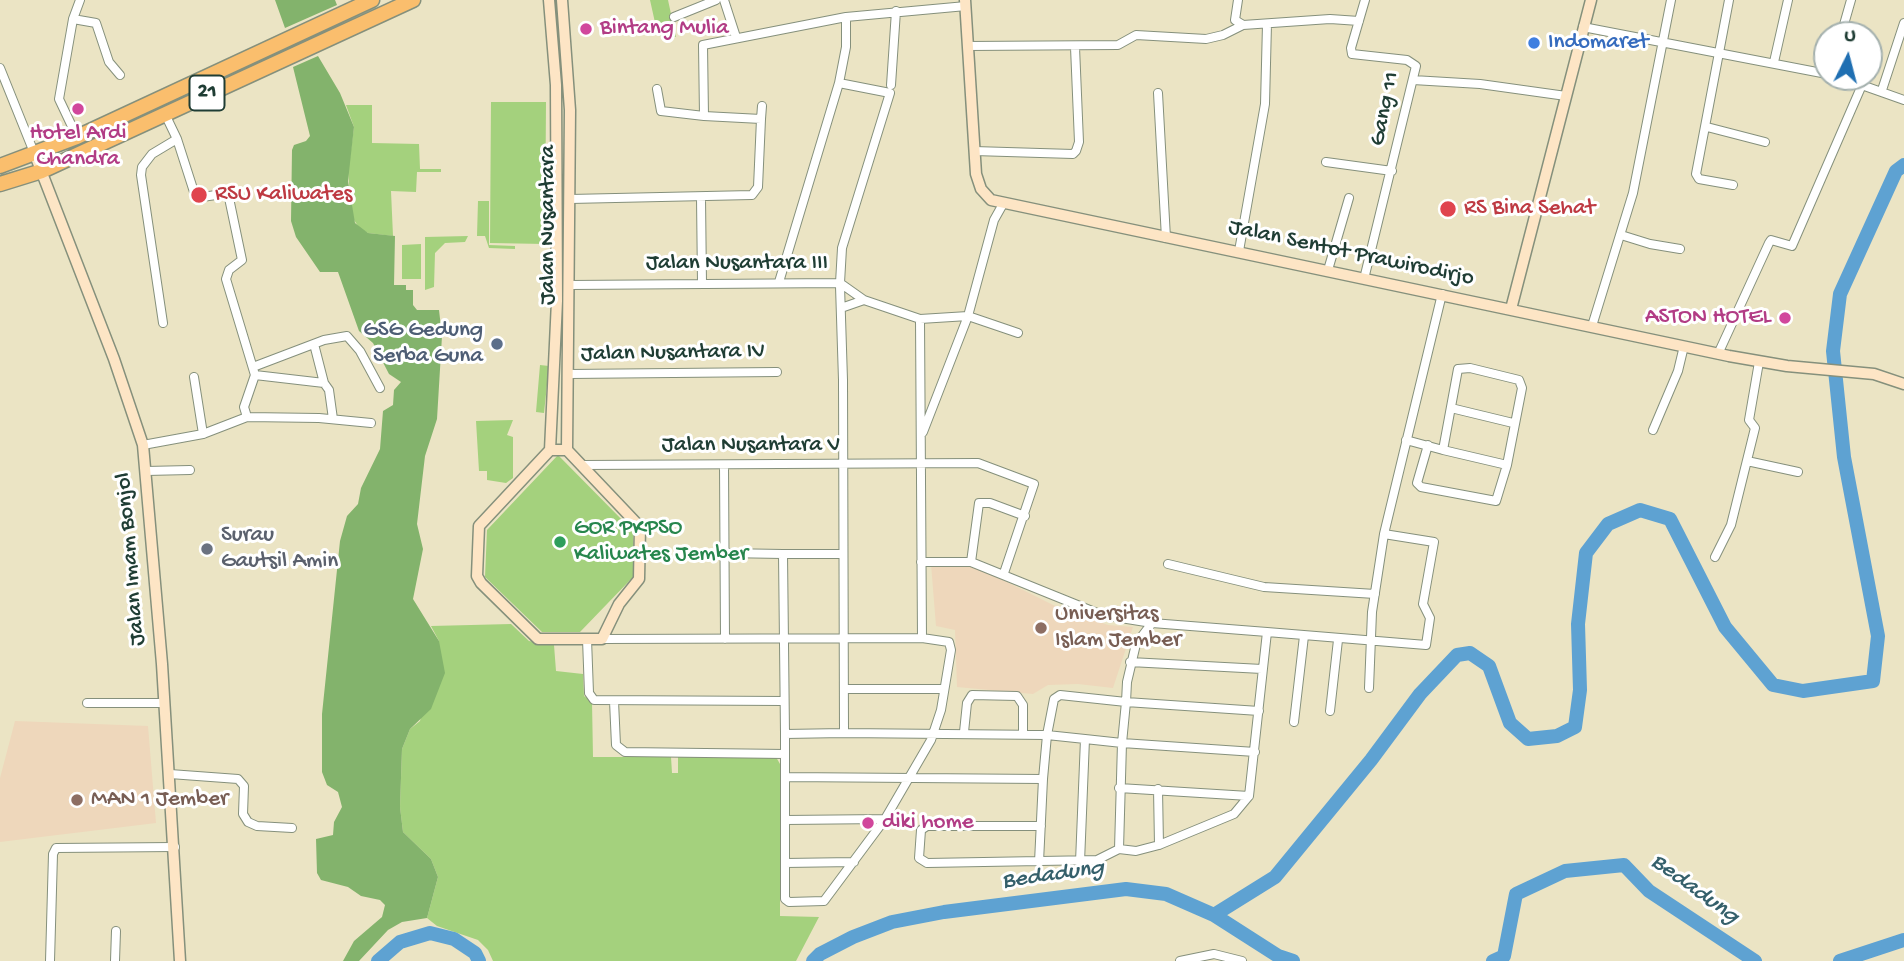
<!DOCTYPE html>
<html>
<head>
<meta charset="utf-8">
<style>
  body { margin:0 }
  #map { position:relative; width:1904px; height:961px; overflow:hidden; background:#ebe4c4; font-family:"Gochi Hand",sans-serif }
  canvas { display:block }
  .north { position:absolute; left:1813px; top:21px; width:70px; height:70px; box-sizing:border-box; background:#fff; border:2px solid #a5b1ae; border-radius:50%; rotate:6deg; font-size:19px; font-weight:700; line-height:28px; text-align:center; color:#1f3d34 }
  .north::after { content:''; display:block; margin:auto; width:24px; height:32px; background:#1f6fb2; clip-path:polygon(50% 0,100% 100%,50% 72%,0 100%) }
</style>
</head>
<body>
<div id="map">
<canvas width="1904" height="961"></canvas>
<div class="north">U</div>
</div>
<script>
const c = document.querySelector('canvas').getContext('2d');
c.lineJoin = 'round';
function fill(path, color) {
  c.fillStyle = color;
  c.fill(path, 'evenodd');
}
function toPath(rows) {
  const path = new Path2D();
  for (const r of rows) {
    path.moveTo(r[0], r[1]);
    for (let i = 2; i < r.length; i += 2) path.lineTo(r[i], r[i + 1]);
  }
  return path;
}
function trace(path, color, width, dash) {
  c.strokeStyle = color;
  c.lineWidth = width;
  c.lineCap = dash ? 'butt' : 'round';
  c.setLineDash(dash || []);
  c.stroke(path);
}
function label(font, color, halo, rows, align = 'center') {
  c.font = font + ' "Gochi Hand",sans-serif';
  c.lineWidth = 6;
  c.setLineDash([]);
  c.textBaseline = 'middle';
  c.strokeStyle = halo;
  c.fillStyle = color;
  for (const [text, x, y, turn = 0] of rows) {
    c.save();
    c.translate(x, y);
    c.rotate((+turn || 0) * Math.PI / 180);
    c.textAlign = isNaN(turn) ? turn : align;
    if (halo) c.strokeText(text, 0, 0);
    c.fillText(text, 0, 0);
    c.restore();
  }
}
fill(toPath([
  [931,564,977,567,1053,605,1108,625,1133,627,1113,688,1078,684,1048,685,1033,694,957,687,955,630,936,626],
  [15,721,148,726,156,823,0,842,0,778]
]), '#eed7bb');
fill(toPath([
  [650,0,668,0,676,37,658,36],
  [491,102,546,102,545,244,490,243],
  [346,105,372,105,372,143,419,144,420,169,441,169,441,172,417,172,416,192,391,191,393,236,368,233,360,229,352,217,348,172,354,127],
  [478,201,489,201,489,245,515,246,515,249,489,248,485,236,477,236],
  [468,236,465,242,445,243,435,253,434,287,425,290,425,237],
  [421,244,421,279,402,279,402,245],
  [540,365,549,366,544,413,536,412],
  [513,420,507,435,513,437,513,478,506,483,487,480,487,471,479,471,476,421],
  [558,455,633,531,634,576,580,632,542,632,485,577,487,530],
  [511,624,529,641,554,645,556,671,583,674,584,696,592,702,593,757,671,757,672,773,678,773,678,757,776,757,780,764,780,916,819,917,796,961,493,961,488,950,478,940,437,926,427,918,438,877,431,859,403,832,400,807,402,749,410,729,420,721,439,641,431,626]
]), '#a4d17d');
fill(toPath([
  [275,0,335,0,337,5,285,28],
  [318,56,340,93,354,127,348,181,355,223,368,233,395,236,394,285,406,285,406,290,413,290,413,305,417,310,439,310,442,336,437,419,425,456,417,524,423,549,413,599,439,641,445,673,431,709,410,729,402,749,400,807,403,832,431,859,438,877,427,918,402,922,388,930,359,961,343,961,354,941,382,917,385,905,380,900,361,896,348,887,321,880,317,873,316,839,333,835,334,822,342,807,338,792,327,785,322,772,322,714,340,541,347,516,358,504,361,488,380,449,383,411,393,405,394,390,401,382,389,374,373,343,359,331,338,272,320,272,296,237,291,221,292,150,294,145,306,141,310,136,293,67]
]), '#83b36c');
trace(toPath([
  [1214,915,1275,877,1371,760,1420,694,1457,655,1470,653,1489,666,1510,723,1528,739,1557,736,1575,727,1580,690,1578,624,1586,553,1608,524,1640,510,1670,519,1725,627,1773,685,1803,691,1873,681,1878,636,1844,457,1833,351,1840,294,1896,171,1904,165],
  [378,961,400,942,430,933,454,939,475,953,479,961],
  [813,961,820,954,853,937,892,922,944,912,1126,889,1166,894,1214,915,1278,956,1293,961],
  [1493,961,1504,956,1516,894,1565,871,1624,865,1649,891,1755,961],
  [1840,961,1904,940]
]), '#5ea2d2', 14);
const street = toPath([
  [724,0,736,37],
  [1238,0,1235,20,1243,25,1330,19,1359,21],
  [1729,0,1696,174,1699,179,1733,185],
  [674,17,716,0],
  [73,19,96,23,109,62,120,75],
  [1583,27,1827,74],
  [1841,35,1851,0],
  [968,46,1118,45,1136,35,1206,39,1223,35,1243,25],
  [1774,62,1788,0],
  [0,68,35,155],
  [1839,77,1904,100],
  [1413,80,1480,84,1566,96],
  [839,83,890,93,842,248,840,283],
  [891,85,896,11],
  [657,89,661,111,704,116],
  [1882,90,1904,23],
  [1158,93,1166,238],
  [762,106,761,119,704,116,703,45,846,17,966,6],
  [165,114,177,139,195,195,202,197,223,194,229,198,242,260,229,270,226,279,255,375,244,407,247,417],
  [1707,127,1765,142],
  [77,137,59,99,73,19,80,0],
  [974,151,1073,154,1076,151,1079,142,1075,47],
  [1326,162,1392,171],
  [701,198,702,283],
  [570,199,752,195,758,187,761,119],
  [1621,235,1650,244,1680,249],
  [1239,251,1265,104,1267,24],
  [1328,270,1349,198],
  [1364,279,1416,66,1407,60,1352,54,1351,48,1365,0],
  [779,282,839,83,846,47,846,17],
  [570,285,840,283,864,300,920,319,968,316,1018,333],
  [841,308,864,300],
  [920,319,922,638],
  [163,323,141,175,142,167,152,154,177,139],
  [1592,326,1633,193,1671,0],
  [314,344,324,383],
  [1718,354,1769,243,1771,240,1792,246,1862,85],
  [253,367,324,340,347,336,360,351,380,388],
  [569,374,777,372],
  [255,375,324,383,329,390,333,419],
  [194,377,203,434],
  [1451,408,1513,423],
  [1653,430,1678,371,1684,346],
  [923,432,968,316,994,220,1003,204],
  [1406,440,1443,450,1507,465,1522,388,1519,380,1470,368,1458,369,1443,450],
  [143,445,203,434,247,417,319,418,371,423],
  [1428,445,1417,483,1421,487,1496,501,1507,465],
  [1747,461,1798,472],
  [582,465,978,463,1034,484,1004,573],
  [724,465,725,639],
  [146,471,190,470],
  [724,553,783,554,785,734,844,733,843,380,840,286],
  [783,554,843,554],
  [1715,557,1731,525,1755,428,1749,420,1759,362],
  [921,562,971,562,1102,615,1152,623],
  [971,562,979,503,990,503,1025,516],
  [1168,564,1264,587,1375,594],
  [587,639,589,693,594,700,784,701],
  [602,639,922,638,949,642,951,650,941,710,931,740,885,819,824,901,789,902,785,899,785,734],
  [1130,662,1262,669],
  [1369,688,1372,612,1384,534,1442,294],
  [844,689,944,689],
  [614,701,616,745,625,752,785,754],
  [87,703,165,703],
  [1259,711,1126,702,1127,682,1136,644,1152,623,1267,632],
  [1330,711,1338,640],
  [1294,722,1304,636],
  [964,732,967,703,972,695,1017,696,1023,705,1023,733],
  [844,733,1047,735,1054,699,1060,695,1126,702,1122,743,1255,752],
  [1085,739,1122,743,1119,849],
  [170,774,238,779,244,786,243,814,248,822,257,826,292,828],
  [785,777,1043,779,1039,862],
  [1043,779,1047,735,1085,739,1080,862],
  [1119,788,1249,796],
  [1158,789,1159,845],
  [785,820,885,819],
  [1041,826,927,826,921,830,919,858,927,863,1097,860,1119,849,1136,851,1159,845,1234,814,1249,796,1267,632,1426,645,1430,618,1423,604,1434,542,1384,534],
  [785,863,854,862],
  [50,961,53,854,56,848,175,847],
  [115,961,116,931],
  [1180,961,1214,954,1242,961]
]);
const secondary = toPath([
  [549,0,556,85,557,301,550,450],
  [562,0,570,110,567,450],
  [965,0,976,174,981,189,991,200,1729,356,1787,366,1874,374,1904,384],
  [35,155,114,359,143,445,162,664,180,961],
  [1511,309,1591,0],
  [550,450,567,450,640,527,639,579,619,604,602,639,538,639,481,583,477,576,479,526,550,450]
]);
const highway = toPath([
  [0,166,77,137,372,0],
  [0,184,42,171,413,0]
]);
trace(street, '#85907c', 10);
trace(secondary, '#85907c', 13);
trace(highway, '#85907c', 17);
trace(street, '#fff', 8);
trace(secondary, '#fde5c5', 10);
trace(highway, '#fabe6d', 14);
for (const [x, y, r, color] of [
  [586,29,7,"#d1479c"],
  [1534,43,7,"#3f7fe0"],
  [78,109,7,"#d1479c"],
  [199,195,9,"#e0444e"],
  [1448,209,9,"#e0444e"],
  [1785,318,7,"#d1479c"],
  [497,344,7,"#5c6f8a"],
  [560,542,7,"#2e9e5b"],
  [207,549,7,"#6b7280"],
  [1041,628,7,"#8d6e63"],
  [77,800,7,"#8d6e63"],
  [868,823,7,"#d1479c"]
]) {
  const dot = new Path2D();
  dot.arc(x, y, r, 0, 2 * Math.PI);
  c.fillStyle = color;
  c.fill(dot);
  trace(dot, '#fff', 2.5);
}
for (const [x, y, w] of [
  [207,93,35]
]) {
  const box = new Path2D();
  box.roundRect(x - w / 2, y - 17.5, w, 35, 5);
  c.fillStyle = '#fff';
  c.fill(box);
  trace(box, '#1f3d34', 2);
}
label('bold 21px', '#1f3d34', null, [
  ["21",207,93]
]);
label('23px', '#b23c85', '#fff', [
  ["Bintang Mulia",600,29],
  ["Hotel Ardi",78,134,"center"],
  ["Chandra",78,160,"center"],
  ["ASTON HOTEL",1771,318,"right"],
  ["diki home",882,823]
], 'left');
label('23px', '#366cbe', '#fff', [
  ["Indomaret",1548,43]
], 'left');
label('23px', '#1f3d34', '#fff', [
  ["Gang 11",1386,109,-78],
  ["Jalan Nusantara",549,225,-90],
  ["Jalan Sentot Prawirodirjo",1351,254,12],
  ["Jalan Nusantara III",737,264],
  ["Jalan Nusantara IV",673,354,-1],
  ["Jalan Nusantara V",751,446],
  ["Jalan Imam Bonjol",132,559,-95]
]);
label('23px', '#be3a42', '#fff', [
  ["RSU Kaliwates",215,195],
  ["RS Bina Sehat",1464,209]
], 'left');
label('23px', '#4e5e75', '#fff', [
  ["GSG Gedung",483,331],
  ["Serba Guna",483,357]
], 'right');
label('23px', '#27864d', '#fff', [
  ["GOR PKPSO",574,529],
  ["Kaliwates Jember",574,555]
], 'left');
label('23px', '#5b616d', '#fff', [
  ["Surau",221,536],
  ["Gautsil Amin",221,562]
], 'left');
label('23px', '#785e54', '#fff', [
  ["Universitas",1055,615],
  ["Islam Jember",1055,641],
  ["MAN 1 Jember",91,800]
], 'left');
label('italic 24px', '#35606b', '#fff', [
  ["Bedadung",1053,876,-8],
  ["Bedadung",1694,890,36]
]);
</script>
</body>
</html>
